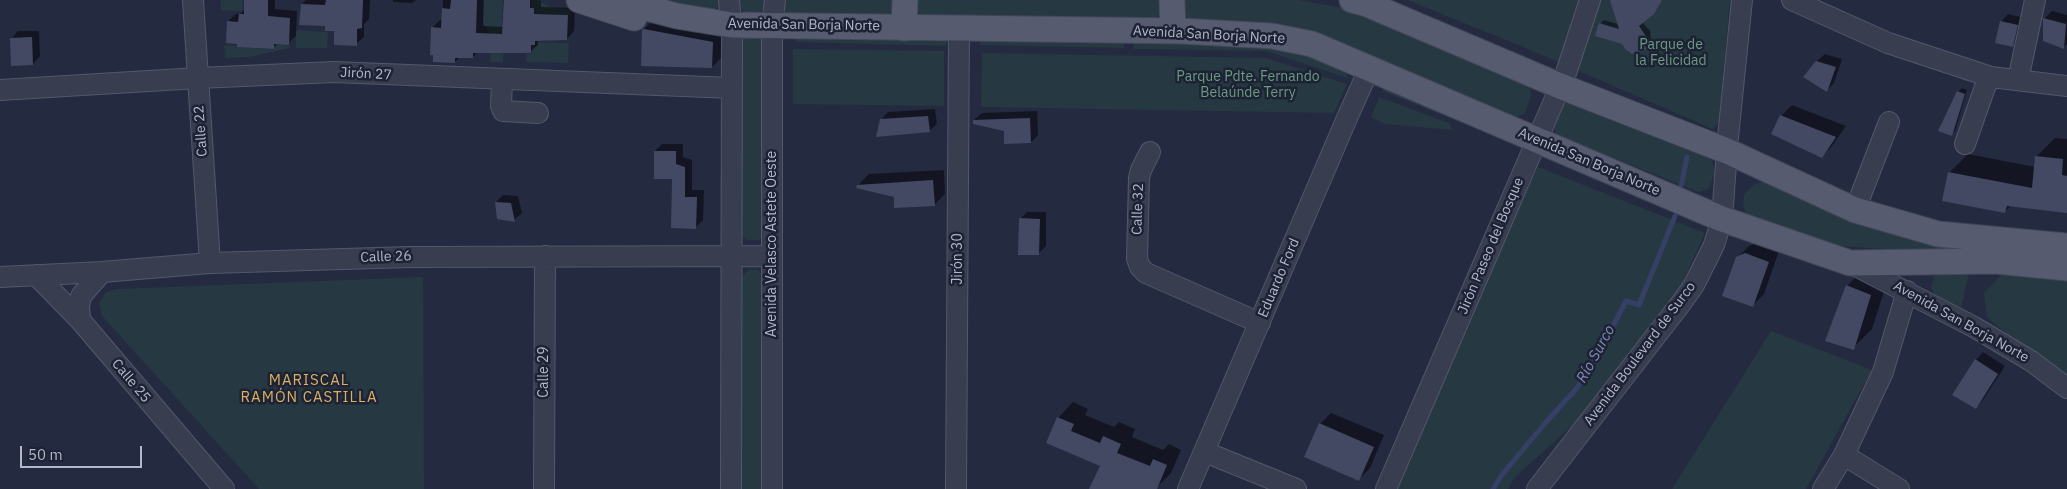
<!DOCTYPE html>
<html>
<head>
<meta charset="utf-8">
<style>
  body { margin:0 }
  #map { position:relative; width:2067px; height:489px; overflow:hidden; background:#242a40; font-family:"IBM Plex Sans",sans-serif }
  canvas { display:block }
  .scale { position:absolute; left:20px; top:446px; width:122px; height:22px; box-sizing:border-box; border:2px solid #b5b8cb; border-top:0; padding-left:6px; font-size:15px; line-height:18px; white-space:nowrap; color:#b5b8cb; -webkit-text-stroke:4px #1d2235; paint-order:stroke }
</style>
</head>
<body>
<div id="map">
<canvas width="2067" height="489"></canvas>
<div class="scale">50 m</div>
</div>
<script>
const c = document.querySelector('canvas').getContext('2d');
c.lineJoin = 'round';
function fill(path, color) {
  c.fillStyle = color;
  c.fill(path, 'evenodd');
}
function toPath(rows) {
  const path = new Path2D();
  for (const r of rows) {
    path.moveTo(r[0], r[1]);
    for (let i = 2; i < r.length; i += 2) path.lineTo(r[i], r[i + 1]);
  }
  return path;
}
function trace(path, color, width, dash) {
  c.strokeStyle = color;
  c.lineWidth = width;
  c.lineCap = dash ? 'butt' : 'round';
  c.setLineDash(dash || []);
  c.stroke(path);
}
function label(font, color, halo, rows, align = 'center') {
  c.font = font + ' "IBM Plex Sans",sans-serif';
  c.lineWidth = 5;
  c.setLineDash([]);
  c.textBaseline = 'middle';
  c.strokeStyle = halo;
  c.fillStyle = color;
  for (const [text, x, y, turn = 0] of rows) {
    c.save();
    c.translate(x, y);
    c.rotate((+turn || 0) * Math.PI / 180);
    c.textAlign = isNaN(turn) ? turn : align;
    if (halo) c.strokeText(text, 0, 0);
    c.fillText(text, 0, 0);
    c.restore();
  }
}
fill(toPath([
  [221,0,243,0,242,11,221,10],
  [483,0,503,0,501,44,504,45,503,62,490,62,492,35,483,23],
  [531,0,537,0,551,7,570,10,570,15,535,13,535,8,531,8],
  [649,0,722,0,721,6,708,13],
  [737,0,768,0,765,8,757,14,746,13,742,10],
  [783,0,895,0,895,10,887,17,792,16,783,9],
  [913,0,1161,0,1161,14,1152,22,925,18,912,9],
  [1183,0,1299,0,1354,10,1530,83,1531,96,1525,113,1514,118,1191,20,1183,14],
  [1407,0,1730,0,1719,122,1713,129,1521,46],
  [296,30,328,32,327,48,296,48],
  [743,35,761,35,765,40,765,232,759,240,747,240,739,232,740,39],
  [796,36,941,39,946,41,946,46,796,42],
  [980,36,1124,39,1124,48,980,45],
  [1133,38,1269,40,1347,71,1347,78,1266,51,1134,49],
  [536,42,569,43,568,63,526,62,527,54,531,54,532,46,536,46],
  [274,44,290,46,290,48,249,57,225,58,224,45,274,50],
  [793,49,944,51,944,106,793,104],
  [982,53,1266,58,1347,84,1334,113,981,107],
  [1386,85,1449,111,1450,118,1382,91],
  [1379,97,1449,123,1453,130,1385,124,1371,117],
  [1570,100,1709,155,1716,172,1709,188,1699,192,1556,135,1554,125,1562,104],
  [1538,167,1705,233,1678,293,1583,416,1515,477,1508,489,1392,489,1496,255],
  [1771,180,1971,246,1957,254,1825,245,1747,217,1743,206,1744,194,1755,184],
  [758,269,764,278,763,489,739,489,740,278,748,270],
  [1944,272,1969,274,1961,308,1935,296,1931,287,1934,276],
  [2002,274,2020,274,2067,278,2067,382,2019,345,1987,317,1984,293],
  [423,277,424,489,259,489,102,316,99,303,106,292,117,289],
  [1771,331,1872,370,1806,489,1672,489]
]), '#263841');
fill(toPath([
  [246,0,275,0,275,9,297,11,296,36,288,43,278,43,273,48,228,21,236,14,240,14,245,9],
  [306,0,370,0,369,19,364,24,364,37,356,44,326,25,302,4],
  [393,0,416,0,412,3,393,2],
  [443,0,484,0,483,26,504,27,505,0,537,0,541,1,541,7,575,8,574,31,567,39,538,41,538,45,530,52,478,52,473,57,460,57,455,62,432,28,440,20,443,20],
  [1611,0,1661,0,1657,8,1642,22,1650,31,1651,39,1643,50,1636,53,1629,51,1623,43,1600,24,1604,20,1618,24],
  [2052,11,2067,15,2067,44,2064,47,2044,41,2045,18],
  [2008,14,2024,18,2020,38,2012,46,2001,22],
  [654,19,723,31,723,56,712,67,643,30],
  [18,31,39,31,40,56,33,64,11,39],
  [1825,54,1842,59,1834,83,1827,90,1817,61],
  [1962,88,1967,90,1955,131,1951,134,1958,92],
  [1792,105,1846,126,1832,146,1821,157,1781,116],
  [935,109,937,124,929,131,881,120,888,112],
  [1037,111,1038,135,1031,142,1005,130,974,120,982,113],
  [2055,138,2067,139,2067,212,2011,206,2005,211,1949,173,1968,154,2035,167,2036,157],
  [662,144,683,144,683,157,692,160,692,190,704,190,703,220,696,227,673,177,655,151],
  [944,170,945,194,934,205,858,185,869,174],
  [503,195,518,196,522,213,514,220,496,202],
  [1027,212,1046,212,1046,246,1038,254,1020,219],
  [1757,243,1779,251,1764,294,1753,305,1737,258,1749,246],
  [1866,267,1889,276,1872,329,1853,348,1847,286],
  [1983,352,2005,366,1983,400,1976,408,1976,360],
  [1073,402,1088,409,1085,415,1114,427,1119,422,1135,429,1132,437,1163,450,1169,444,1181,450,1171,473,1156,488,1091,489,1101,465,1058,418],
  [1331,413,1384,435,1370,468,1359,479,1320,424]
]), '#0007');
trace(toPath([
  [1681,186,1687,157],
  [1493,489,1501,476,1546,422,1577,388,1602,347,1626,301,1639,305,1675,216]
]), '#363f66', 5);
fill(toPath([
  [244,0,268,0,268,16,290,18,289,45,274,44,274,49,237,47,237,44,226,43,227,21,238,22,239,14,244,14],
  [326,0,363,0,362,28,357,29,357,46,334,45,334,31,325,31,325,26,299,25,301,4,325,5],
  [451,0,477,0,476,33,502,34,504,0,530,0,530,8,534,8,534,14,568,15,567,40,535,41,535,45,531,45,531,53,473,53,473,58,455,58,455,63,433,62,433,55,430,55,431,27,441,28,442,8,450,9],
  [1610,0,1662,0,1654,14,1639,26,1648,39,1647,48,1644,51,1632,54,1625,49,1622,44,1595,36,1599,23,1619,29],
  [2043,18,2066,24,2064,49,2043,41],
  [2000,21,2018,25,2013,47,1995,43],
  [644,29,713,42,712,68,641,66,642,30],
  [32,37,33,65,11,66,10,38],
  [1816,61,1836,67,1827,92,1803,77],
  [1957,91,1965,94,1952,136,1938,131],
  [1780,115,1836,137,1822,158,1771,134],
  [928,116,930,132,876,137,880,119],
  [1030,118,1031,143,1004,144,1004,131,973,124,973,120],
  [654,151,676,151,676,164,685,167,685,197,697,197,696,229,671,228,672,179,654,179],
  [2035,156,2063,159,2062,175,2067,176,2067,213,2007,206,2005,213,1942,201,1948,172,2032,188],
  [933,180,935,206,894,208,894,197,856,188,857,185],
  [495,202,511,203,515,222,497,219],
  [1019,218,1040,219,1039,255,1018,255],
  [1745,253,1769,262,1753,307,1722,296,1736,257],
  [1846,285,1871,295,1854,350,1825,341],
  [1975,359,1998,374,1976,409,1952,395],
  [1057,417,1074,424,1071,431,1100,443,1103,436,1121,444,1117,453,1150,466,1153,459,1167,465,1157,489,1089,489,1100,466,1046,443],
  [1319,423,1374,447,1359,481,1304,457]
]), '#434962');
const minor = toPath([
  [193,0,210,263],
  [729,0,732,36,731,489],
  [1792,0,1888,43,1991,77,2067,86],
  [502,80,501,106,503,111,538,113],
  [2018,80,2035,0],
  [0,90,198,78,334,72,732,88],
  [1965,144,1985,87,1991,77],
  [1150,152,1141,170,1139,178,1137,259,1140,267,1146,273,1260,323],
  [1855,210,1889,122],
  [1852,264,1974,327,2031,361,2067,388],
  [36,275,80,320,224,489],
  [0,277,102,272,210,263,410,257,772,256],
  [80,320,79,306,81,296,102,272],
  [1205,452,1296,489],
  [1844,455,1899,489],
  [544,489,545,256],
  [772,489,772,26,775,0],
  [956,489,959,28],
  [1188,489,1347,118,1370,67],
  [1386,489,1566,73,1590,0],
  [1537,489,1682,302,1694,285,1714,245,1722,219,1728,137,1742,0],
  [1823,489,1844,455,1883,372,1907,291]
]);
const major = toPath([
  [579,0,634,18],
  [616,0,677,16,732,25,1181,31,1272,36,1312,44,1722,219,1850,263,1996,261,2067,268],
  [1172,0,1173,31],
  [1352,0,1367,4,1560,86,1727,151,1855,210,1938,234,2067,246],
  [904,28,905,0]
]);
trace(minor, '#53586b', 22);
trace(major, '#424659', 27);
trace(minor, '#383d50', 20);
trace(major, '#565b70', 25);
label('14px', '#b5b8cb', '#1d2235', [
  ["Avenida San Borja Norte",804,25,1],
  ["Avenida San Borja Norte",1209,35,3],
  ["Jirón 27",366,74,3],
  ["Calle 22",201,131,-94],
  ["Avenida San Borja Norte",1589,162,23],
  ["Calle 32",1138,209,-88],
  ["Avenida Velasco Astete Oeste",772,244,-90],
  ["Jirón Paseo del Bosque",1491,246,-67],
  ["Calle 26",386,257,-2],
  ["Jirón 30",958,259,-90],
  ["Eduardo Ford",1279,278,-67],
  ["Avenida San Borja Norte",1961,322,29],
  ["Avenida Boulevard de Surco",1640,354,-53],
  ["Calle 29",544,372,-90],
  ["Calle 25",131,381,50]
]);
label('14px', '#6b9c82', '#1d2235', [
  ["Parque de",1671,45],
  ["la Felicidad",1671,61],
  ["Parque Pdte. Fernando",1248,77],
  ["Belaúnde Terry",1248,93]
]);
label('italic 15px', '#838db7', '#1d2235', [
  ["Río Surco",1596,354,-61]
]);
c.letterSpacing = '1px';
label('15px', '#d9b162', '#1d2235', [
  ["MARISCAL",309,381],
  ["RAMÓN CASTILLA",309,398]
]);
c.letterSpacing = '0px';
</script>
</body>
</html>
